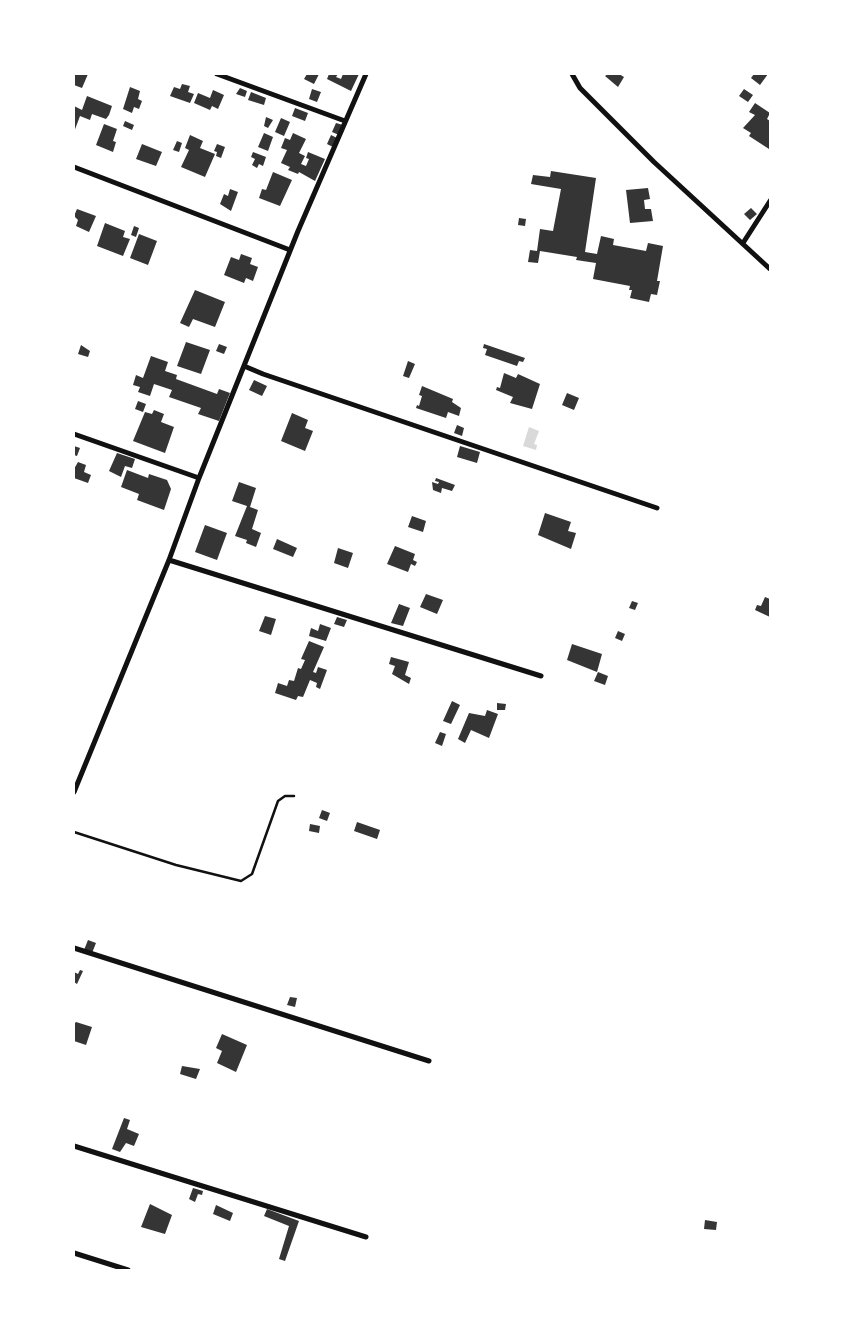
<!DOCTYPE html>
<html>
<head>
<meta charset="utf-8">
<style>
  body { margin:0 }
  #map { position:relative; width:844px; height:1344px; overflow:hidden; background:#fff; font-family:Montserrat,sans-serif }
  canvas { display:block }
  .frame { position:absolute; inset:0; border:75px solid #fff; pointer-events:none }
</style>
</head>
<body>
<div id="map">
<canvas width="844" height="1344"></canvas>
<div class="frame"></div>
</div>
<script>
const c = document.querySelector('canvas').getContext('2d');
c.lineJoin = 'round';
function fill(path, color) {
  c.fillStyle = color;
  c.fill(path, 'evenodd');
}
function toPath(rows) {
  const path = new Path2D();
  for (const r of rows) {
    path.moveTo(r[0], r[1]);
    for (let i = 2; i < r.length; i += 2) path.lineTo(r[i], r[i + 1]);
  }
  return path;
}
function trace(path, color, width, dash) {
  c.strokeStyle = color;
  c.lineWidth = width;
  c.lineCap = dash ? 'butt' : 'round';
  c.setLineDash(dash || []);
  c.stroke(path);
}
fill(toPath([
  [529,427,539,431,534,444,537,445,536,450,523,446]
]), '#d9d9d9');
fill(toPath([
  [74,74,88,74,82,88,74,85],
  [307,74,319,74,314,84,304,79],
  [329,74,338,74,336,77,341,79,343,74,359,74,351,91,327,79],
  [608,74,619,74,624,77,618,87,605,76],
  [754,74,768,74,760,85,751,78],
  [182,84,190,86,188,92,194,94,190,103,170,96,174,87,180,89],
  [130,87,140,91,138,99,142,101,139,109,134,107,132,113,123,109],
  [240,88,247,91,245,97,236,94],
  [312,89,321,92,317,102,309,99],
  [744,89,753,95,748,102,739,96],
  [213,90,224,95,218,109,212,106,210,110,194,103,198,93,210,98],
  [251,92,266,98,264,105,248,100],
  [87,96,112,106,109,115,106,119,92,114,90,120,80,116,74,132,74,106,82,110],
  [755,103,770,113,767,119,770,121,769,149,749,136,751,133,743,128,755,115,749,112],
  [295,108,308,113,305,121,292,116],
  [266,117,273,120,268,128,264,126],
  [281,118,290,122,284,136,275,132],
  [125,121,134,125,132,130,123,126],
  [336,123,343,125,339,135,332,132],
  [104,124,117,129,113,141,116,142,113,152,96,145],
  [264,133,273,137,268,151,258,147],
  [293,133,306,139,299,153,305,156,301,164,306,166,309,159,306,158,308,152,325,159,315,181,299,172,298,174,288,170,290,167,281,163,287,150,281,148,285,138,290,140],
  [190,135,203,141,200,148,215,154,205,177,181,167,189,150,185,148],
  [331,135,337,138,333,147,327,144],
  [177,141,182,143,179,152,173,150],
  [142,144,162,152,156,166,136,159],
  [217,144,225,147,221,158,216,156,217,152,214,151],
  [253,152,266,157,263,166,259,164,257,168,252,165,255,159,251,157],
  [551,171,596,178,585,252,597,254,601,236,614,239,613,245,646,251,648,243,663,246,657,281,660,281,657,295,651,294,649,302,630,298,632,290,629,290,630,286,593,279,596,263,576,260,577,257,540,251,538,263,528,262,530,250,537,251,540,229,553,231,561,189,531,184,533,175,550,177],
  [273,172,292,180,280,206,259,198,262,189,266,190],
  [648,188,650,199,644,200,645,209,651,209,653,221,630,223,626,190],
  [230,189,238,192,231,211,220,204,224,194,228,196],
  [751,208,757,214,750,220,744,214],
  [77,209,96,216,89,232,76,226,78,220,74,216],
  [519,218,526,219,525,226,518,225],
  [105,223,125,231,123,237,130,239,123,256,97,246],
  [134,226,139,228,136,237,131,235],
  [139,234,157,241,148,265,130,258],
  [241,254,252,258,250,264,258,267,253,281,246,278,244,283,224,275,231,257,239,260],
  [195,290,225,302,215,327,193,319,189,327,180,323],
  [186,342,210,350,201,374,177,366],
  [219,344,227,347,224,354,216,351],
  [484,344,525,358,523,362,519,361,517,366,485,355,487,349,483,348],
  [81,345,90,351,88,357,78,354],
  [151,356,168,362,165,371,177,375,176,379,217,394,219,389,230,393,219,421,198,414,201,408,169,397,172,390,154,384,150,396,138,392,140,387,133,385,136,375,143,378],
  [408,361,415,364,409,378,403,376],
  [504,373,516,378,518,374,540,384,532,409,510,403,513,397,496,390,497,387,500,388],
  [254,380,267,386,262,396,249,390],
  [422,386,453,399,452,402,461,408,459,416,448,412,446,418,416,408,417,405,419,406,422,396,419,395],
  [567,393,579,398,574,410,562,405],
  [138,401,146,404,143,412,135,409],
  [154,410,164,414,161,422,174,427,165,453,133,441,145,412,152,414],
  [292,413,308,420,305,428,313,431,305,451,281,441],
  [457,425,464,428,462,436,454,433],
  [74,446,80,448,77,456,74,455],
  [460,446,480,452,477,463,457,457],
  [117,453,135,459,132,468,125,466,121,477,109,471],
  [78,462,86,465,84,472,91,475,88,483,74,478,74,469],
  [127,470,148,478,149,474,167,480,171,489,164,510,137,500,139,494,121,487],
  [436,478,455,485,452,491,442,488,441,493,433,490,432,482,438,484,439,482,435,481],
  [239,482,256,488,250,507,258,510,252,529,261,533,256,547,246,543,247,540,235,536,247,506,232,501],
  [545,513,571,522,568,531,576,533,571,549,538,535],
  [412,516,426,521,423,532,408,527],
  [205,525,227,533,217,560,195,552],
  [277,539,297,548,293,557,273,549],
  [395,546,415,554,413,560,417,562,415,566,411,564,408,572,387,564],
  [338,548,353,553,348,568,334,563],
  [426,594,443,600,437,614,420,607],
  [765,597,770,599,770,617,755,610,757,605,761,606],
  [632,601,638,603,635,610,629,608],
  [399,604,410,608,403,626,391,623],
  [265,616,276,619,271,635,259,631],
  [337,617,347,620,344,627,334,624],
  [320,624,331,628,326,641,309,636,311,628,318,631],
  [618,631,625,634,622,641,615,638],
  [309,641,324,647,313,672,316,673,318,667,327,670,320,689,316,687,317,683,310,680,303,697,298,696,296,700,275,693,278,683,287,686,289,680,294,681,298,668,301,669,305,660,301,659],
  [572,644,602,654,597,672,567,660],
  [391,657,409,662,405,675,411,678,409,684,392,674,395,666,389,664],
  [598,672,608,676,605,685,594,681],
  [452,701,460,705,451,724,443,721],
  [497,703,506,704,505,710,497,710],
  [487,710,498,714,489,738,471,730,465,743,458,739,469,713,485,716],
  [440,732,446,734,442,746,435,743],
  [322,810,330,813,327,821,319,818],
  [357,822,380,830,377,839,354,831],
  [310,824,320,826,319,833,309,831],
  [88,940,96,943,92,953,84,950],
  [80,970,83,971,77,984,74,982,74,972,78,974],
  [290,997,297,998,295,1007,287,1005],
  [76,1022,92,1027,86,1045,74,1041,74,1024],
  [222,1034,247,1045,236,1072,217,1063,222,1051,216,1048],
  [182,1066,200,1069,196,1079,180,1074],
  [124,1118,130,1120,127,1129,139,1134,134,1146,126,1143,120,1152,112,1149],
  [193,1188,203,1191,202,1195,198,1194,195,1202,189,1199],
  [150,1204,172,1215,165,1234,141,1227],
  [216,1205,233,1213,230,1221,213,1214],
  [267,1209,299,1221,285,1261,279,1259,289,1226,264,1216],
  [705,1220,717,1222,716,1230,704,1229]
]), '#353535');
trace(toPath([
  [74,832,176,865,241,881,252,874,278,801,285,796,294,796]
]), '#111', 2.5);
trace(toPath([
  [217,74,345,121],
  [572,74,580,88,654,162,770,269],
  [74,167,290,250],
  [743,243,770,201],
  [244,366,263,374,657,508],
  [74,434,199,478],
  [169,560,541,676],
  [74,792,169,560,199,478,298,231,366,74],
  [74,948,429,1061],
  [74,1146,366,1237],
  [74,1253,128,1270]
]), '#111', 5);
</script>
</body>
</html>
